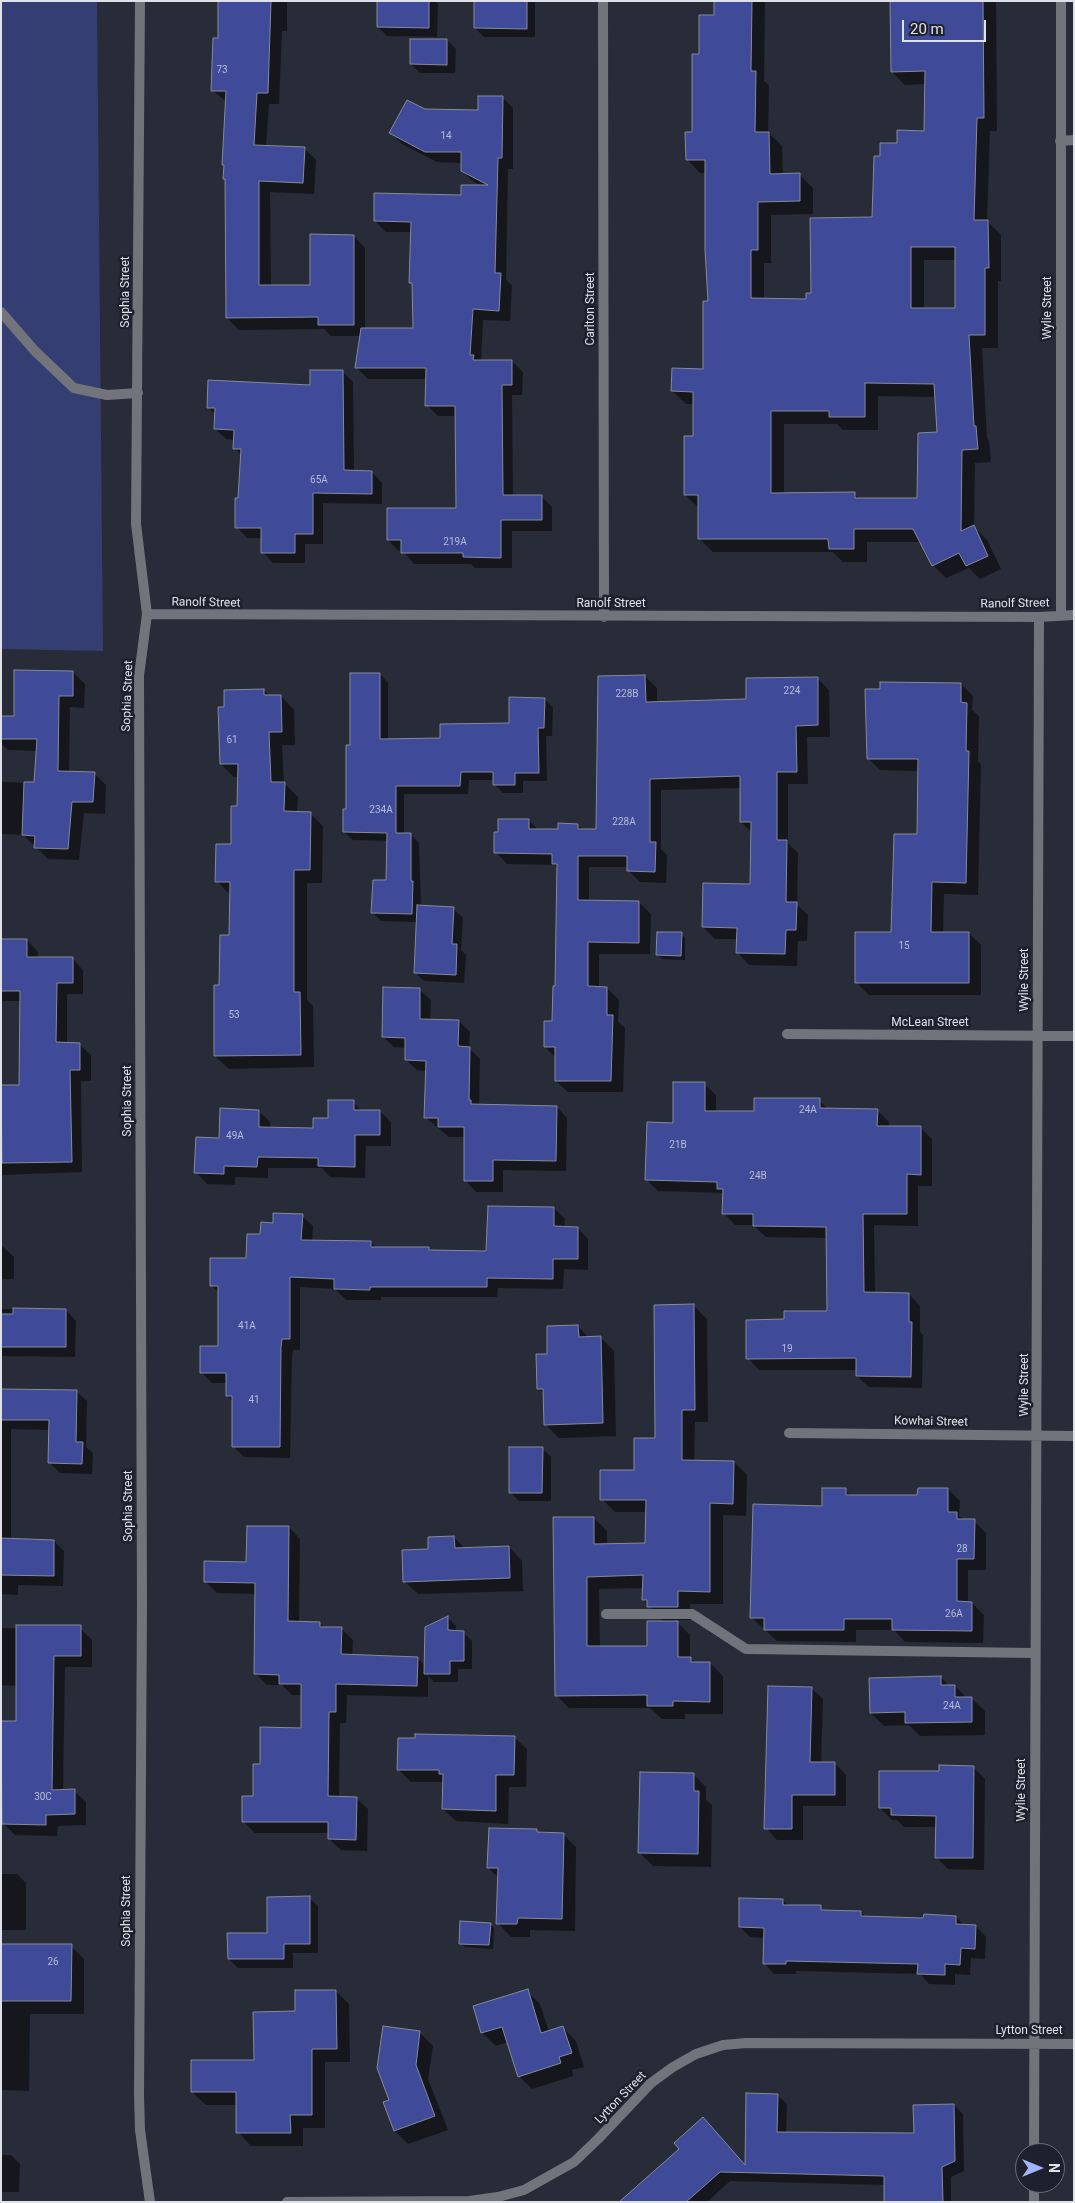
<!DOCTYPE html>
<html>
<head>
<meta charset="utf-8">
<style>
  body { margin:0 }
  #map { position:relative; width:1075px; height:2203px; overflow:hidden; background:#282b38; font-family:Roboto,sans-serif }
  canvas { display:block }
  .frame { position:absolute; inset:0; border:2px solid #dfe1e9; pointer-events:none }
  .north { position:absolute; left:1015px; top:2143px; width:50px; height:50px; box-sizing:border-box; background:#1e212d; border:1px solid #6b6e78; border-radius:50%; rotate:90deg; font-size:14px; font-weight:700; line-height:20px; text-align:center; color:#dfe1e9 }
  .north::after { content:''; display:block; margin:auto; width:18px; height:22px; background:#a1b3fd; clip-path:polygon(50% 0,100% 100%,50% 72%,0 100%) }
  .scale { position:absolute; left:902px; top:20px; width:84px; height:22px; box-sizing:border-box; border:2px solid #dfe1e9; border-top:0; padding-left:6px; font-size:15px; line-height:18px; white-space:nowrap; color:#dfe1e9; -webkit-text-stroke:4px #1e212d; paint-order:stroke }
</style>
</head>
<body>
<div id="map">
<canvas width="1075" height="2203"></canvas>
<div class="frame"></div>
<div class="north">N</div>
<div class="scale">20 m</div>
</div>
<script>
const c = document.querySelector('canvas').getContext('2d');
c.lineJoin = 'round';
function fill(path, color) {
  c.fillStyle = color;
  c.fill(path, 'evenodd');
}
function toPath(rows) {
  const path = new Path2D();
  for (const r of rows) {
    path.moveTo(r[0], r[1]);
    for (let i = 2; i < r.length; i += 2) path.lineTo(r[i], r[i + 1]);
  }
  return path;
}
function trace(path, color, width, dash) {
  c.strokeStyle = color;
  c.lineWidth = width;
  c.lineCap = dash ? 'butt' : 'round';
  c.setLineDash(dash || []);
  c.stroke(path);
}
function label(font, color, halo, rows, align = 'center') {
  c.font = font + ' Roboto,sans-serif';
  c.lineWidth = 5;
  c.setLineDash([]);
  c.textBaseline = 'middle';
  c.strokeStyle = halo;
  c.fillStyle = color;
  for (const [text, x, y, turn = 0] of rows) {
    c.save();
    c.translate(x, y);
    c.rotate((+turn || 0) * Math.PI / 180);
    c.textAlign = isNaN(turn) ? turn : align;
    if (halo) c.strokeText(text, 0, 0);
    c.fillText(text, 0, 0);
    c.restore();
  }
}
fill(toPath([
  [1,1,97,1,103,651,1,649]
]), '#343e72');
fill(toPath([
  [219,1,309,1,287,2,287,31,282,31,279,104,269,104,266,146,304,148,316,160,314,194,270,192,271,286,311,286,354,236,365,248,365,329,414,329,413,285,411,283,412,232,386,232,375,221,462,196,483,186,474,182,462,171,462,163,437,162,402,144,391,133,425,111,479,111,502,97,513,108,513,169,508,169,506,280,512,285,510,321,483,320,481,361,512,361,523,372,522,395,512,395,513,496,541,496,552,507,552,531,512,531,512,568,475,568,471,564,414,564,403,551,399,551,388,540,457,510,456,416,438,416,427,405,427,379,368,379,357,368,361,336,331,336,324,329,239,330,227,318,227,102,212,90,219,40],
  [378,1,435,1,438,4,437,37,387,36,378,27],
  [475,1,535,1,535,37,484,37,475,28],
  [716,1,765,1,764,81,769,85,768,132,782,146,783,175,799,174,813,188,813,214,771,215,771,263,764,263,764,300,808,300,873,218,881,157,898,145,926,132,926,84,905,85,892,72,891,1,996,1,997,131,990,131,987,221,1001,235,1001,281,998,281,998,348,982,348,987,438,989,441,991,462,975,463,974,527,987,540,1001,569,980,579,969,568,946,578,933,565,921,542,867,542,867,562,843,562,833,552,713,552,699,538,699,508,685,495,694,437,694,404,686,404,672,391,704,370,709,303,706,173,700,173,687,159,693,133,700,55,716,16],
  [924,260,956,260,956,309,924,309],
  [878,396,936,397,938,433,919,499,860,499,854,494,784,494,784,424,837,424,843,430,878,430],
  [447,40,456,49,455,73,420,73,411,64],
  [342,371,353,382,354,472,372,472,382,483,382,504,323,503,323,544,305,544,305,563,273,563,263,552,263,538,247,538,237,527,242,456,235,448,235,440,226,439,215,429,216,415,208,407,311,386],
  [73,672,85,684,84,708,70,707,69,772,94,773,106,785,105,814,84,813,79,860,48,859,23,835,1,834,1,780,3,782,35,783,38,751,8,750,1,744,1,717,15,717],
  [380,674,388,683,388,740,442,739,510,724,545,699,553,708,552,736,546,736,547,781,523,781,523,793,503,793,495,785,494,780,469,780,468,794,404,794,404,834,410,834,419,843,421,907,454,909,463,918,461,950,466,955,464,983,424,981,415,972,417,922,381,921,372,912,388,882,388,841,353,840,344,832,351,746],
  [645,676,657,688,657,703,748,700,817,678,829,690,830,737,807,737,808,784,788,784,788,843,798,853,797,905,808,915,807,941,798,941,797,966,749,965,738,953,738,939,715,939,703,927,751,886,752,833,741,822,741,788,661,790,661,849,667,855,666,883,640,882,628,870,628,867,589,867,589,901,639,902,651,914,650,954,599,954,599,988,607,988,619,1000,618,1022,625,1028,623,1092,568,1092,556,1081,556,1058,545,1047,553,1022,556,987,559,869,554,865,507,864,496,852,500,833,529,820,539,831,559,831,578,825,583,831,597,831],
  [961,684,973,696,972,710,979,716,978,762,981,764,978,895,944,894,943,933,969,933,981,945,981,995,869,995,857,983,892,933,918,836,919,771,880,770,868,758],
  [264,690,270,697,281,696,294,710,295,745,282,745,284,783,298,797,297,813,310,813,323,826,322,883,307,883,307,1000,313,1006,314,1067,229,1069,215,1056,230,936,230,895,217,881,232,846,238,808,239,777,234,777,221,764,225,708],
  [681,934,685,938,685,960,662,959,658,955],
  [1,940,27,940,38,952,38,958,72,958,83,970,83,994,67,994,67,1044,79,1044,91,1055,91,1081,81,1081,82,1172,3,1175,1,1178,1,1086,20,1086,21,1001,1,1001],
  [420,990,431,1000,430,1021,459,1021,470,1032,469,1048,480,1059,479,1106,557,1107,567,1118,566,1171,503,1170,503,1192,476,1192,466,1181,466,1137,449,1137,425,1117,427,1071,417,1070,406,1060,406,1048,394,1047,383,1037],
  [704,1084,716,1095,716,1113,755,1113,819,1100,829,1110,877,1110,889,1122,889,1128,921,1128,932,1139,932,1186,918,1186,918,1226,874,1225,875,1294,909,1294,920,1306,920,1332,923,1335,922,1388,869,1387,857,1376,857,1370,759,1370,748,1358,785,1321,828,1313,827,1238,766,1237,753,1225,735,1225,724,1213,724,1193,658,1191,646,1179,674,1124],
  [353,1102,362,1111,380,1111,391,1122,391,1146,366,1146,365,1178,330,1177,322,1168,268,1168,268,1178,235,1177,235,1185,207,1184,196,1172,220,1139,259,1111,270,1122,270,1128,314,1129],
  [554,1208,565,1219,564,1228,578,1228,588,1239,588,1270,564,1269,563,1289,498,1288,497,1297,381,1297,381,1300,346,1300,335,1289,300,1287,300,1350,293,1350,292,1358,290,1458,244,1457,233,1446,233,1402,227,1395,227,1383,212,1383,201,1372,219,1347,219,1293,212,1286,247,1259,262,1236,274,1224,302,1216,313,1226,312,1242,371,1242,376,1248,429,1248,432,1251,488,1252],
  [1,1245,14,1257,14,1279,1,1279],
  [694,1306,707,1319,708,1422,695,1422,694,1461,734,1462,747,1475,746,1516,723,1515,723,1604,690,1604,690,1620,675,1620,690,1635,690,1658,695,1663,710,1663,723,1676,723,1714,685,1714,685,1719,662,1719,650,1708,569,1708,556,1695,594,1518,607,1531,607,1545,646,1544,647,1512,615,1512,602,1499,635,1471,657,1439],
  [644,1588,643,1599,664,1622,648,1647,600,1648,599,1589],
  [1,1309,66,1310,76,1321,75,1357,1,1356],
  [578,1326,589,1338,600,1337,614,1351,616,1436,559,1438,545,1424,545,1394,538,1388,548,1355],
  [1,1390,76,1391,87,1401,86,1447,93,1453,92,1474,60,1473,50,1463,50,1430,11,1429,11,1537,14,1540,54,1541,64,1551,63,1586,18,1585,18,1595,1,1594],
  [542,1448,551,1457,551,1501,519,1501,510,1492],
  [948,1489,960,1501,959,1516,964,1520,974,1521,986,1533,986,1570,968,1570,968,1603,972,1603,984,1615,983,1643,905,1642,894,1630,856,1630,856,1642,777,1641,751,1617,823,1507,845,1490,851,1496,919,1496],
  [289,1527,300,1539,299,1622,320,1623,325,1628,341,1628,353,1640,352,1656,417,1658,425,1666,447,1617,456,1626,456,1632,463,1632,472,1641,472,1669,458,1669,458,1682,434,1682,428,1676,428,1697,347,1695,346,1723,340,1723,339,1798,356,1798,368,1809,367,1851,341,1850,329,1839,329,1833,255,1833,243,1821,254,1798,262,1766,302,1729,302,1695,292,1695,282,1685,267,1685,255,1673,257,1594,217,1593,205,1581,248,1563],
  [454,1537,465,1549,509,1547,522,1561,523,1591,418,1594,404,1581,430,1550],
  [1,1628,81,1629,92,1640,92,1667,65,1667,63,1791,74,1791,86,1802,86,1825,58,1826,57,1836,15,1835,4,1824,4,1799,1,1799,1,1722,17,1722,17,1686,1,1685],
  [941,1677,949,1686,955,1686,967,1698,971,1698,985,1711,985,1735,920,1736,909,1725,884,1726,871,1713],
  [811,1688,823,1699,821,1763,835,1763,846,1775,846,1806,803,1806,803,1840,777,1840,766,1828],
  [514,1737,527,1749,526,1787,509,1787,508,1824,456,1821,443,1809,444,1782,411,1782,398,1769],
  [973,1767,985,1779,984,1870,948,1869,936,1857,937,1827,904,1827,897,1820,892,1820,880,1808,941,1773],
  [693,1774,706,1787,706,1800,712,1805,711,1867,653,1866,640,1853],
  [536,1830,539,1834,563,1834,576,1847,575,1931,530,1930,530,1937,511,1937,498,1923,499,1878,488,1868],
  [1,1874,17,1874,26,1883,26,1930,1,1930],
  [309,1898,318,1906,318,1953,293,1953,293,1968,238,1968,229,1959,269,1934],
  [783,1900,789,1906,820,1907,825,1912,861,1912,867,1918,956,1917,964,1925,976,1926,986,1937,985,1959,971,1958,970,1975,955,1974,955,1985,929,1984,920,1974,796,1971,796,1974,774,1974,764,1963,765,1938,750,1937,740,1927],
  [490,1924,494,1928,493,1949,465,1947,461,1943],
  [71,1946,84,1959,84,2014,30,2014,29,2091,2,2090,1,1973],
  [336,1991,349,2004,350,2062,325,2062,325,2128,303,2128,303,2146,251,2146,238,2132,238,2105,206,2105,192,2092,255,2062,296,2012],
  [527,1991,540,2004,549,2032,563,2028,576,2041,584,2067,572,2070,573,2076,532,2089,519,2076,508,2042,496,2046,482,2033],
  [419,2032,433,2046,428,2079,448,2130,408,2144,395,2131,384,2102,390,2100],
  [777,2095,787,2104,786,2133,916,2134,954,2105,963,2114,964,2171,951,2177,951,2202,885,2202,885,2185,730,2181,707,2202,621,2202,680,2149,746,2167],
  [1,2155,11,2155,20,2164,19,2192,1,2192]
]), '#0007');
const building = toPath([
  [218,1,271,1,268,93,257,93,254,145,305,147,303,183,259,181,259,285,310,285,310,234,354,235,354,325,318,325,318,317,226,318,225,179,223,179,224,165,222,165,226,91,211,91,213,38,218,38,218,1],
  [377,1,429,1,429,28,377,27,377,1],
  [474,1,527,1,527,29,474,28,474,1],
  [714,1,752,1,751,71,756,71,755,132,769,132,770,174,800,173,800,201,758,202,758,250,751,250,751,298,806,299,806,293,811,293,810,218,872,217,874,156,880,156,880,143,897,143,897,130,924,131,925,71,891,72,890,1,983,1,984,118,977,118,974,220,988,220,989,268,985,268,985,335,969,335,974,426,976,426,978,449,962,450,961,531,974,525,988,556,966,566,959,553,932,566,913,529,854,529,854,549,829,549,828,539,698,539,698,495,684,495,684,436,693,436,693,392,671,391,672,368,703,369,703,301,708,301,705,250,705,160,686,160,685,132,692,132,692,54,699,54,699,15,714,15,714,1],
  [911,247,955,247,955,308,911,308,911,247],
  [865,383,934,384,937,432,918,433,917,498,855,498,855,492,771,493,771,411,829,411,829,417,865,417,865,383],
  [410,39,447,39,447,65,410,64,410,39],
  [478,96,503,96,502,158,498,158,495,273,501,273,499,311,473,309,470,355,474,355,473,360,512,360,512,385,502,385,503,495,542,495,542,520,501,520,501,558,463,557,463,553,401,553,401,540,387,540,387,508,456,508,455,406,425,406,426,368,355,368,361,328,413,328,412,283,409,283,411,222,374,221,374,193,461,195,461,185,488,185,461,171,461,152,425,152,389,133,407,100,425,109,478,110,478,96],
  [310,370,343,370,344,470,372,471,372,494,313,493,313,534,295,534,295,553,261,553,261,528,235,528,235,498,238,498,241,449,233,449,234,430,214,429,215,408,207,408,208,380,310,385,310,370],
  [14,670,73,671,73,696,59,696,58,771,95,772,93,802,72,802,68,849,34,848,35,836,22,835,24,782,34,782,37,739,1,739,1,716,14,716,14,670],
  [350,673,380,673,380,739,440,738,440,724,509,723,509,697,545,698,544,728,538,728,539,773,515,773,515,785,493,785,493,772,461,772,460,786,396,786,396,833,411,833,411,881,413,881,412,914,371,913,373,880,386,880,387,833,343,832,343,809,346,809,346,745,350,745,350,673],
  [645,675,646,702,746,699,746,678,818,677,818,725,796,726,797,772,777,772,777,840,787,840,786,902,797,902,796,930,786,930,785,954,736,953,737,928,702,927,703,883,750,884,751,822,740,822,740,776,650,779,650,842,656,842,655,872,627,871,627,856,578,856,578,900,639,901,639,943,588,942,588,986,607,987,607,1015,613,1015,611,1081,555,1081,555,1047,544,1047,544,1021,552,1021,553,986,555,986,557,864,552,864,552,854,494,853,494,832,498,832,498,819,529,819,529,829,558,829,558,823,578,824,578,829,596,829,598,676,645,675],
  [880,682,961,683,961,702,967,703,966,751,969,751,966,883,932,882,931,932,969,932,969,983,855,983,855,932,891,932,894,834,917,834,918,759,867,759,865,689,880,689,880,682],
  [264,689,264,695,281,695,282,732,269,732,271,782,285,782,284,811,311,812,310,870,294,870,294,992,300,992,301,1055,214,1056,214,985,219,985,220,935,229,935,230,882,215,882,216,844,231,844,231,806,237,806,238,764,220,764,218,707,224,707,224,690,264,689],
  [417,905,454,907,452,944,457,944,456,975,414,973,417,905],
  [657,932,682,932,681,956,656,955,657,932],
  [1,939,27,939,27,957,73,957,73,983,57,983,56,1042,80,1043,80,1070,70,1070,72,1162,2,1163,1,1085,19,1085,20,991,1,991,1,939],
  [383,987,420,988,420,1019,459,1020,458,1046,470,1047,469,1100,471,1100,471,1104,557,1106,556,1161,493,1160,493,1181,464,1181,464,1127,438,1127,438,1118,424,1118,426,1061,405,1060,405,1038,382,1037,383,987],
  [673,1082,705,1082,705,1111,754,1111,754,1098,820,1098,820,1108,878,1109,877,1126,921,1126,921,1175,907,1174,907,1214,863,1214,864,1292,909,1293,909,1322,912,1322,911,1377,856,1376,856,1358,746,1359,746,1320,784,1319,784,1311,827,1311,826,1227,753,1226,753,1214,722,1214,723,1189,717,1189,717,1182,645,1180,647,1122,673,1123,673,1082],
  [328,1100,354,1100,354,1110,380,1110,380,1135,355,1135,355,1167,318,1166,318,1158,258,1157,257,1167,224,1166,224,1174,194,1173,196,1137,219,1138,220,1108,259,1110,259,1127,313,1128,313,1118,328,1118,328,1100],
  [488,1206,554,1207,554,1226,578,1227,578,1259,553,1259,553,1279,487,1278,487,1287,370,1287,370,1290,334,1289,334,1279,290,1277,290,1339,282,1339,281,1347,280,1447,232,1447,232,1396,226,1396,226,1373,200,1373,200,1346,218,1346,218,1286,210,1286,210,1258,246,1258,247,1234,260,1234,261,1222,273,1223,273,1213,303,1214,301,1240,371,1241,371,1247,429,1247,429,1250,486,1251,488,1206],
  [694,1304,695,1410,682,1410,682,1460,734,1461,733,1504,710,1503,710,1592,678,1591,678,1607,647,1607,647,1600,642,1600,643,1575,587,1577,587,1646,647,1646,647,1621,678,1621,678,1657,691,1657,691,1662,710,1662,710,1702,673,1701,673,1706,647,1706,647,1695,555,1696,553,1517,594,1517,594,1544,645,1543,646,1500,600,1500,600,1470,634,1470,634,1438,655,1438,654,1305,694,1304],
  [13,1308,66,1309,66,1347,1,1347,1,1314,13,1314,13,1308],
  [578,1325,579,1337,601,1336,603,1423,544,1425,543,1389,537,1389,536,1354,547,1354,547,1326,578,1325],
  [1,1389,77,1390,76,1442,83,1442,82,1464,48,1463,49,1420,1,1420,1,1389],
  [509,1447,543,1447,542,1493,509,1493,509,1447],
  [822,1488,846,1488,846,1495,917,1495,918,1488,948,1488,948,1512,957,1512,957,1519,975,1519,974,1559,957,1559,957,1601,972,1602,972,1631,892,1630,892,1619,844,1619,844,1630,764,1630,764,1618,750,1618,753,1504,822,1506,822,1488],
  [247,1526,289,1526,288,1621,320,1622,320,1627,342,1627,341,1654,418,1657,417,1686,336,1684,336,1712,329,1712,328,1796,357,1797,356,1840,328,1839,328,1822,242,1822,242,1796,253,1796,253,1764,260,1764,260,1727,301,1728,301,1684,279,1684,279,1675,254,1674,255,1583,204,1582,204,1561,246,1562,247,1526],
  [454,1536,455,1548,509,1546,510,1578,403,1582,402,1550,428,1549,428,1537,454,1536],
  [1,1538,54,1540,54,1576,1,1575,1,1538],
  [448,1616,448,1630,464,1631,464,1661,450,1661,450,1674,424,1674,425,1627,448,1616],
  [16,1625,81,1625,81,1656,54,1656,52,1790,75,1789,75,1814,46,1815,46,1825,2,1824,1,1721,16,1721,16,1625],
  [941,1676,941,1685,955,1685,955,1697,972,1697,972,1722,905,1723,905,1712,870,1713,869,1678,941,1676],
  [768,1686,812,1687,810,1762,835,1762,835,1795,792,1795,792,1829,764,1829,768,1686],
  [415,1734,515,1736,514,1775,496,1775,496,1811,442,1809,443,1774,439,1774,439,1770,397,1770,398,1738,415,1738,415,1734],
  [939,1765,974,1766,973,1858,935,1858,936,1816,891,1815,891,1808,879,1808,879,1771,939,1771,939,1765],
  [640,1772,694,1773,694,1791,699,1791,698,1854,638,1853,640,1772],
  [489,1828,537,1829,537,1832,564,1833,562,1919,518,1918,517,1924,496,1924,498,1868,487,1868,489,1828],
  [310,1896,310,1944,284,1944,284,1959,228,1959,227,1933,267,1933,267,1897,310,1896],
  [739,1898,783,1899,783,1905,821,1905,821,1910,861,1911,861,1916,923,1918,924,1914,956,1916,956,1924,976,1925,975,1949,961,1948,960,1965,945,1964,945,1975,917,1974,918,1964,786,1961,786,1964,763,1964,764,1928,739,1927,739,1898],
  [460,1921,491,1923,489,1945,459,1944,460,1921],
  [1,1944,72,1944,71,2001,1,2001,1,1944],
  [528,1989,541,2033,563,2026,572,2053,559,2057,561,2063,518,2077,502,2027,481,2033,473,2006,528,1989],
  [295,1990,336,1990,337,2049,312,2049,312,2115,290,2115,291,2133,236,2133,236,2092,191,2092,191,2060,254,2060,253,2012,295,2011,295,1990],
  [383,2026,420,2031,416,2065,435,2116,394,2131,383,2102,389,2100,377,2068,383,2026],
  [746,2093,778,2094,777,2132,914,2133,913,2105,954,2104,955,2161,942,2167,943,2202,884,2202,884,2176,720,2172,686,2202,619,2202,679,2149,674,2143,703,2117,745,2165,746,2093]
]);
fill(building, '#3f4b98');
trace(building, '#858a99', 1);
trace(toPath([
  [1,312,34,350,74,388,107,395,138,393],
  [606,1614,692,1614,746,1649,1034,1653]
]), '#72747b', 10);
trace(toPath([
  [140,1,136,524,147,614,139,676,142,1604,139,2095,140,2130,150,2202],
  [603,1,604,617],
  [1061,1,1061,615],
  [1060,141,1074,140],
  [147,614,1039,617,1074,615],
  [787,1034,1074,1036],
  [789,1433,1074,1436],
  [1034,2153,1039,617],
  [287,2202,469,2201,498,2197,524,2190,574,2162,598,2139,651,2083,673,2067,696,2054,723,2045,746,2043,1074,2044],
  [1034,2202,1034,2183]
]), '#72747b', 10);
label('10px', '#b7bcd5', null, [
  ["73",222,70],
  ["14",446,136],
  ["65A",319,480],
  ["219A",455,542],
  ["224",792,691],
  ["228B",627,694],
  ["61",232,740],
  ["234A",381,810],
  ["228A",624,822],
  ["15",904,946],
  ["53",234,1015],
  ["24A",808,1110],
  ["49A",235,1136],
  ["21B",678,1145],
  ["24B",758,1176],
  ["41A",247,1326],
  ["19",787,1349],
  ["41",254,1400],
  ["28",962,1549],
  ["26A",954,1614],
  ["24A",952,1706],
  ["30C",43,1797],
  ["26",53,1962]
]);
label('12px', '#dfe1e9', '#1e212d', [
  ["Sophia Street",126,292,-90],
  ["Wylie Street",1048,308,-90],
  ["Carlton Street",591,309,-90],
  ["Ranolf Street",206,603,1],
  ["Ranolf Street",611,604],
  ["Ranolf Street",1015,604,-1],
  ["Sophia Street",128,696,-88],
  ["Wylie Street",1025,980,-90],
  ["McLean Street",930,1023],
  ["Sophia Street",128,1101,-90],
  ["Wylie Street",1025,1385,-90],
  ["Kowhai Street",931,1422,1],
  ["Sophia Street",129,1506,-90],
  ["Wylie Street",1022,1790,-90],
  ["Sophia Street",127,1911,-90],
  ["Lytton Street",1029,2031],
  ["Lytton Street",621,2098,-46]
]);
</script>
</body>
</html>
